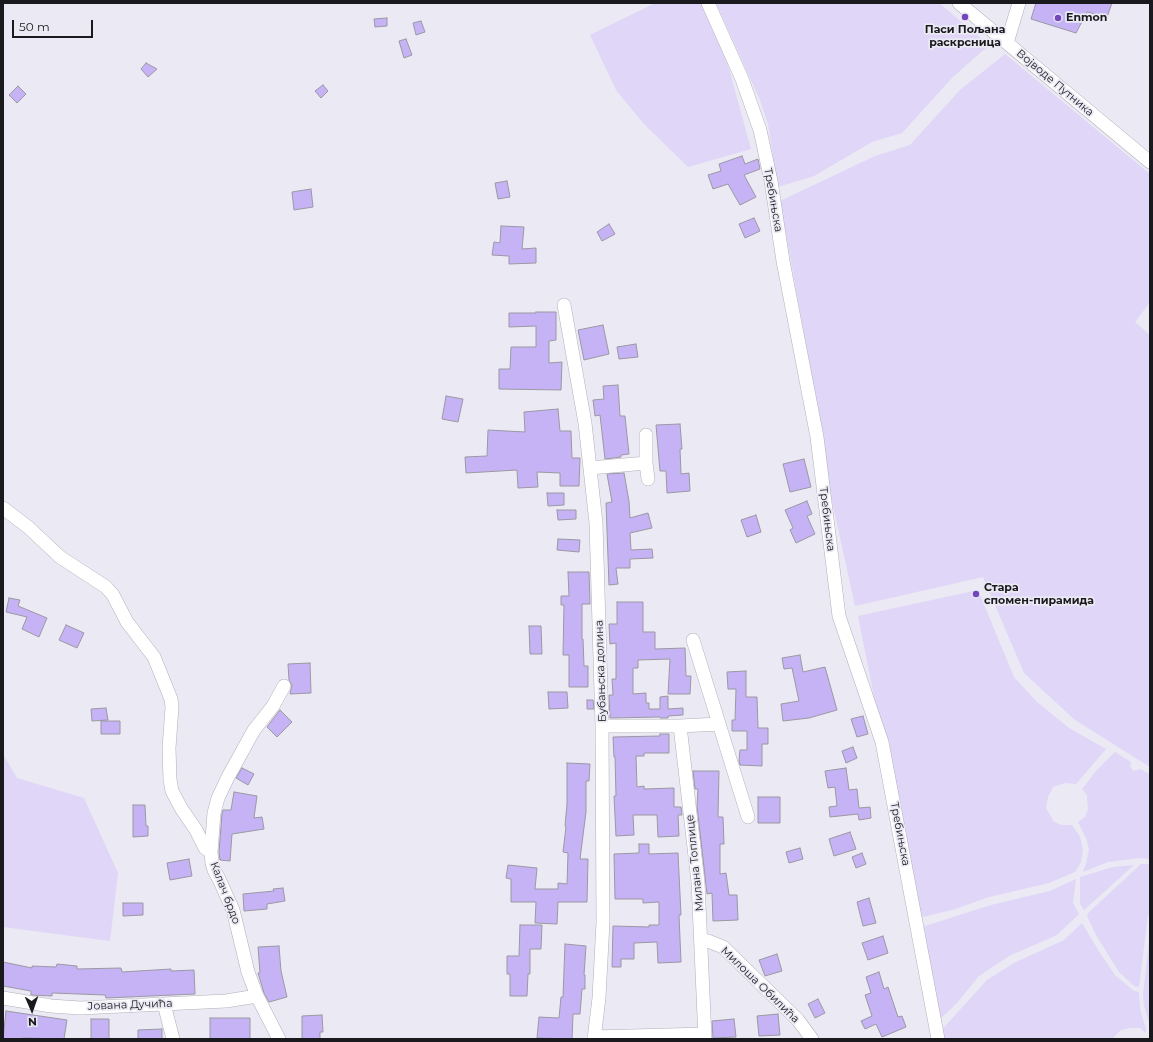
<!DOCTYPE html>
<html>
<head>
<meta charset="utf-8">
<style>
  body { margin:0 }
  #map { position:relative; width:1153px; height:1042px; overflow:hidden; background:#ebe9f3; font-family:Montserrat,sans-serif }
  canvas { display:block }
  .frame { position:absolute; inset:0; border:4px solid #1a191d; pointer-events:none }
  .north { position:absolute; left:12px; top:990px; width:40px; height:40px; -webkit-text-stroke:3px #ebe9f3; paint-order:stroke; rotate:178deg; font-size:11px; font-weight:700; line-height:16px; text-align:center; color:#1a191d }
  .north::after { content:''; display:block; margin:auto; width:14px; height:18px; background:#1a191d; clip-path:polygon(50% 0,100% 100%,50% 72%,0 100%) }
  .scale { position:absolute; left:12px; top:20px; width:81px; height:18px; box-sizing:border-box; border:2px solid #1a191d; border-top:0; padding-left:5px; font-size:12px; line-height:14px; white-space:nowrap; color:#1a191d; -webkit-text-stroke:3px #ebe9f3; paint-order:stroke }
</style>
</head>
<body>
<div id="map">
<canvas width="1153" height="1042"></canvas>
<div class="frame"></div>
<div class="north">N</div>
<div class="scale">50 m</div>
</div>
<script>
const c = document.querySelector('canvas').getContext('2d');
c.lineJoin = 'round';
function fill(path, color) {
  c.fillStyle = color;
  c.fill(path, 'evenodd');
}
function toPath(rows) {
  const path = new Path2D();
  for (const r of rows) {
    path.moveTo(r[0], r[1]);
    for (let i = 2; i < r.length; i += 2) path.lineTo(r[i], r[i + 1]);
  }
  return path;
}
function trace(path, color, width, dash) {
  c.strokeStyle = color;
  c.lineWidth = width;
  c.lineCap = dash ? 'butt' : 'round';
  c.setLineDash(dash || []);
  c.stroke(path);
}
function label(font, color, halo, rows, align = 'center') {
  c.font = font + ' Montserrat,sans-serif';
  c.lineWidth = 3.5;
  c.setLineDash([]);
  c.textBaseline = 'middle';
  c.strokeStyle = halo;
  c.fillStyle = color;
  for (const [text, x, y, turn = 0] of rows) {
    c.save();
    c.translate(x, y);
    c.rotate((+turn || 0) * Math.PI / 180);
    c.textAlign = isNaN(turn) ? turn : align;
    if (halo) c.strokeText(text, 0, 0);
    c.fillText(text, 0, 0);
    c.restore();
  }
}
fill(toPath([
  [655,3,706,3,722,43,751,149,688,167,643,123,616,90,590,35],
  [716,3,939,3,989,45,952,78,902,133,872,142,814,176,778,187,768,124,760,100],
  [1005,54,1150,174,1150,302,1135,322,1150,335,1150,767,1075,720,1024,673,983,577,855,606,824,464,807,350,780,201,875,156,910,145,960,90],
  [978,590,1014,677,1036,701,1069,728,1106,749,1076,784,1065,783,1053,787,1048,797,1046,808,1054,822,1062,825,1072,825,1080,837,1083,850,1081,862,1075,872,1049,883,989,897,952,910,918,918,858,616],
  [1115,752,1131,762,1130,767,1134,771,1141,769,1150,775,1150,859,1140,858,1108,862,1083,872,1086,864,1089,849,1086,838,1078,822,1085,817,1088,809,1087,795,1082,789,1096,771],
  [3,754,17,778,84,798,118,873,110,941,3,927],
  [1141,864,1150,864,1150,912,1148,915,1139,987,1134,986,1119,972,1096,935,1088,918,1087,914],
  [1134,865,1084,910,1080,904,1080,877,1113,867],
  [1076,879,1073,903,1079,914,1057,935,1009,956,979,976,957,1003,935,1024,919,928,991,905,1050,891],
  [1082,923,1100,953,1115,975,1134,991,1139,992,1140,1009,1146,1029,1146,1033,1140,1028,1130,1028,1121,1030,1112,1039,938,1039,937,1035,987,980,1014,963,1064,940],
  [1150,933,1150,1026,1144,1006,1143,995]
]), '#dfd6f8');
const building = toPath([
  [1036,3,1112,3,1107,17,1087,12,1076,33,1031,19,1036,3],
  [387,18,387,26,375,27,374,19,387,18],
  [421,21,425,32,416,35,413,23,421,21],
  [406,39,412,55,404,58,399,41,406,39],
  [146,63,157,69,148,77,141,69,146,63],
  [323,85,328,91,321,98,315,91,323,85],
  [18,86,26,94,17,103,9,95,18,86],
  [742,156,745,164,758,159,760,169,744,175,756,197,740,205,728,184,713,189,708,175,721,171,719,164,742,156],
  [507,181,510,197,498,199,495,183,507,181],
  [311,189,313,207,294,210,292,192,311,189],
  [754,218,760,231,745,238,739,224,754,218],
  [609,224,615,234,602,241,597,232,609,224],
  [501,226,524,227,522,249,536,248,536,263,509,264,509,256,492,255,494,242,500,243,501,226],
  [536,312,556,312,556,340,549,341,549,363,562,362,561,390,499,389,499,369,510,369,511,347,536,347,536,326,509,327,509,313,536,313,536,312],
  [603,325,609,354,584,360,578,330,603,325],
  [636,344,638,357,619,359,617,347,636,344],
  [618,385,620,416,625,416,629,454,621,455,621,457,605,459,600,415,595,416,593,400,604,399,603,386,618,385],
  [446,396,463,399,458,422,442,419,446,396],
  [558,409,560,431,571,431,572,458,580,458,579,486,560,486,560,473,537,472,538,487,518,488,517,470,466,473,465,457,487,456,488,430,525,432,524,412,558,409],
  [680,424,682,449,680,449,681,474,689,473,690,491,667,493,666,471,660,471,656,425,680,424],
  [804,459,811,487,790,492,783,464,804,459],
  [624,473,629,501,630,518,648,513,652,528,630,533,631,550,652,549,653,558,630,559,630,568,616,568,618,584,609,585,606,503,612,502,607,474,624,473],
  [547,493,564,493,564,505,548,506,547,493],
  [807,501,812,514,807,516,815,534,796,543,790,530,793,528,785,510,807,501],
  [557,510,576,510,576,519,558,520,557,510],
  [756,515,761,532,747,537,741,520,756,515],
  [558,539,580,540,579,552,557,550,558,539],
  [568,572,589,572,590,604,582,604,582,639,583,639,584,666,588,666,588,687,569,687,569,655,563,655,564,605,561,605,561,596,569,596,568,572],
  [9,598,20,600,18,606,47,618,39,637,22,629,27,617,6,612,9,598],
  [617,602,643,602,643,632,655,632,655,649,685,648,686,676,691,676,690,694,668,694,670,659,638,660,638,668,633,668,633,694,646,693,646,703,649,703,649,709,660,709,660,697,668,696,668,709,683,708,683,715,668,716,668,718,660,718,660,717,610,718,609,695,613,695,612,679,616,679,616,643,610,644,609,624,617,624,617,602],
  [66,625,84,633,77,648,59,640,66,625],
  [529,626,541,626,542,654,530,654,529,626],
  [800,655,803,672,825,667,837,710,809,718,783,721,781,704,799,701,792,668,784,669,782,658,800,655],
  [310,663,311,693,290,694,292,685,289,680,288,664,310,663],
  [746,671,746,697,757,697,758,728,768,728,768,744,762,744,762,766,740,765,739,761,740,750,747,750,747,731,732,731,732,720,735,720,736,689,728,689,727,672,746,671],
  [548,692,567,692,568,708,549,709,548,692],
  [587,700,593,700,594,709,587,709,587,700],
  [106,708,108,720,92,721,91,709,106,708],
  [280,710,292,722,277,737,267,727,280,710],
  [863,716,868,734,857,737,851,719,863,716],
  [101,721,120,721,120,734,101,734,101,721],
  [660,734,669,734,669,753,644,753,644,756,636,756,637,787,644,786,644,789,674,788,674,807,681,807,682,815,678,815,679,836,658,837,657,815,633,815,634,835,616,836,614,796,616,796,615,757,614,757,613,737,660,736,660,734],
  [853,747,857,758,846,763,842,751,853,747],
  [567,763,590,764,589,781,586,781,586,812,580,859,588,859,587,902,558,902,557,924,535,923,536,902,511,902,511,879,506,878,508,865,537,868,535,889,558,889,558,883,567,884,568,853,563,852,566,827,565,826,567,804,567,763],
  [242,768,254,774,248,785,236,778,242,768],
  [846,768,849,790,857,789,859,808,870,807,871,818,859,820,858,814,830,817,829,807,837,806,835,787,828,788,825,771,846,768],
  [693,771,719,771,718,817,723,817,724,844,720,844,720,874,726,873,729,895,737,895,738,920,713,921,712,893,707,894,697,806,698,789,695,789,693,771],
  [234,792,257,796,254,818,262,817,264,829,232,834,230,861,220,860,219,852,222,814,223,810,231,810,234,792],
  [758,797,780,797,780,823,758,823,758,797],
  [133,805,145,805,146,826,148,826,148,836,133,837,133,805],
  [850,832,856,849,834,856,829,839,850,832],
  [639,844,649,844,649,854,678,853,681,915,679,915,681,962,658,963,657,942,634,943,634,959,621,959,621,967,612,967,613,926,649,927,649,925,659,925,659,902,643,903,643,899,615,899,614,854,639,853,639,844],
  [800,848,803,859,789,863,786,852,800,848],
  [862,853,866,864,856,868,852,857,862,853],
  [189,859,192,876,170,880,167,863,189,859],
  [283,888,285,901,267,904,267,909,244,911,243,894,274,891,273,889,283,888],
  [869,898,876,923,863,926,857,902,869,898],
  [123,903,143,903,143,915,123,916,123,903],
  [520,925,542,925,541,949,530,949,530,974,528,974,527,996,510,996,510,974,507,974,507,956,519,956,520,925],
  [883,936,888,953,868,960,862,943,883,936],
  [565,944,586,946,584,975,585,975,585,989,582,989,580,1014,573,1014,572,1039,537,1038,539,1017,559,1018,561,997,563,997,565,944],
  [279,946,281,971,287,997,269,1002,264,993,258,973,260,973,258,947,279,946],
  [777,954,782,971,765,976,759,960,777,954],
  [3,962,32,968,32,966,56,967,57,964,77,966,77,969,121,968,122,972,171,969,171,971,194,970,195,994,106,998,105,995,52,993,52,996,31,995,31,991,3,986,3,962],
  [879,972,884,989,888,987,898,1017,902,1016,906,1027,882,1037,876,1024,865,1029,861,1021,872,1016,865,995,871,993,866,977,879,972],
  [818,999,825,1013,815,1018,808,1004,818,999],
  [6,1011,67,1020,64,1039,23,1038,23,1039,3,1039,6,1011],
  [778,1014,780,1035,759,1036,757,1016,778,1014],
  [322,1015,323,1032,320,1032,320,1039,302,1039,302,1016,322,1015],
  [210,1018,250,1018,250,1039,210,1039,210,1018],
  [91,1019,109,1019,109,1039,91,1039,91,1019],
  [734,1019,736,1037,713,1038,712,1021,734,1019],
  [162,1029,162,1039,138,1039,138,1030,162,1029]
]);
fill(building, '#c5b3f5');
trace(building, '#9b98a2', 1);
const minor = toPath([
  [708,3,742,79,760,130,771,181,783,261,817,437,839,616,882,742,938,1039],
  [959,3,1150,162],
  [1007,43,1019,3],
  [564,305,585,423,596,523,602,726,603,922,599,998,594,1039],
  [646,435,646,463,648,479],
  [590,468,646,463],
  [3,508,28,527,60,557,106,587,113,595,127,622,154,657,171,699,172,707,169,748,170,780,172,791,181,808,196,830,205,848,211,852],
  [693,640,748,817],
  [602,726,680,726,719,724],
  [680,726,698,882,705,1039],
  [701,940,708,941,723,947,798,1020,812,1039],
  [3,998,51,1006,80,1008,226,1001,257,996],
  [164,1004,173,1039],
  [594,1037,705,1034],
  [279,1039,257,996,248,972,233,910,219,879,214,870,212,863,211,852,214,813,218,798,228,777,254,730,273,706,284,686]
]);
trace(minor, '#b1afb8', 14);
trace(minor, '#fff', 13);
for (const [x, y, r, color] of [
  [965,17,4,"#7346be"],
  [1058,18,4,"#7346be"],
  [976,594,4,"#7346be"]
]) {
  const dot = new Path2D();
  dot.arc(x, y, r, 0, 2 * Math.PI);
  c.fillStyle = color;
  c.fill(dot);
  trace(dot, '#ebe9f3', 1.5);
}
label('bold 11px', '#1a191d', '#ebe9f3', [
  ["Enmon",1066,18],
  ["Паси Пољана",965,30,"center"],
  ["раскрсница",965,43,"center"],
  ["Стара",984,588],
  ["спомен-пирамида",984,601]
], 'left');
label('11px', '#1a191d', '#ebe9f3', [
  ["Војводе Путника",1055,83,40],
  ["Требињска",773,200,80],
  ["Требињска",827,519,83],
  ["Бубањска долина",601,671,-92],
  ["Требињска",900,834,79],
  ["Милана Топлице",695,863,-96],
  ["Калач брдо",225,893,69],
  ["Милоша Обилића",760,985,44],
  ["Јована Дучића",130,1005,-2]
]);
</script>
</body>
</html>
